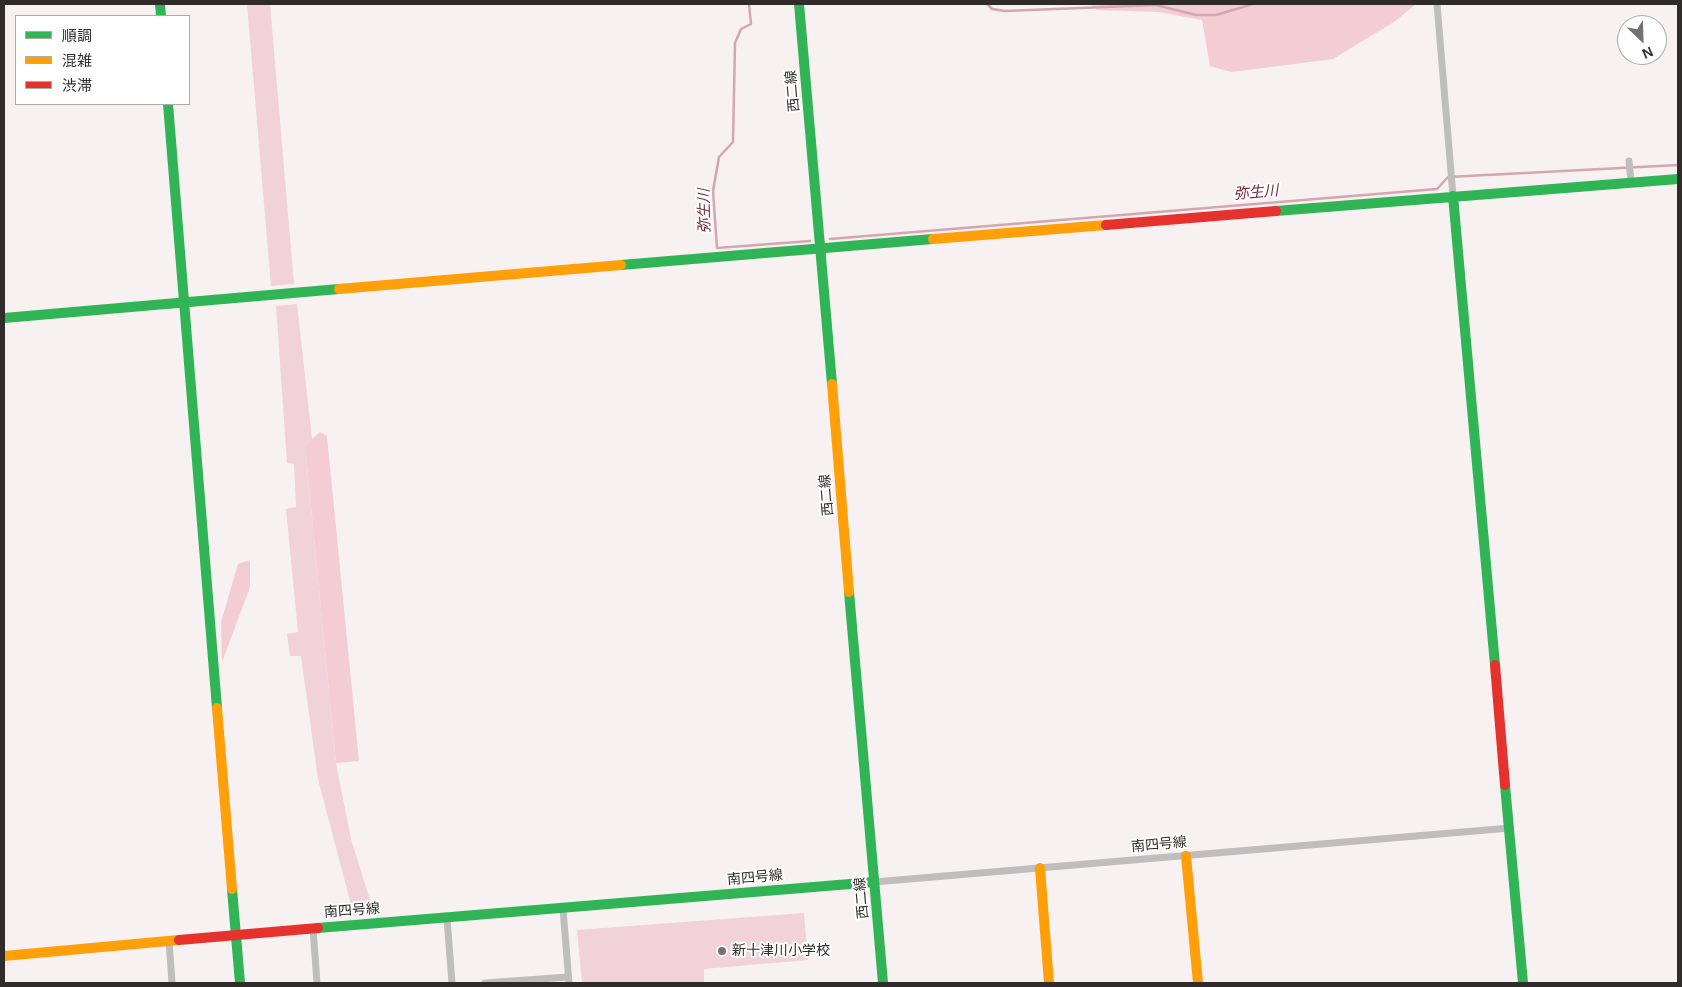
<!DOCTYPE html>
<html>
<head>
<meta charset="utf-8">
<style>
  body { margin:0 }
  #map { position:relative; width:1682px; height:987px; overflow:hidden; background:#f8f1f2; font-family:Helvetica,"Noto Sans JP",sans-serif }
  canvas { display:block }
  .frame { position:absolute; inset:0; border:5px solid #302c2c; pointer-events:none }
  .legend { position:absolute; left:15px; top:15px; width:175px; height:90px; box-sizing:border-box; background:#fff; border:1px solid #acabab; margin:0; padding:6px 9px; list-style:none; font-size:15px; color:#302c2c }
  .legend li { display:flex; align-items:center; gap:10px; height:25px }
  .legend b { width:25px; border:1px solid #acabab }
  .north { position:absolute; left:1617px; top:15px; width:50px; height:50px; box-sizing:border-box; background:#fff; border:1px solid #acabab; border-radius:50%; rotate:156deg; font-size:14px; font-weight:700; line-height:20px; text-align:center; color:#302c2c }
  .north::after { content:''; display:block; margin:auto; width:18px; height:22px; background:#767171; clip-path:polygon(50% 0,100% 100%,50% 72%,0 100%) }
</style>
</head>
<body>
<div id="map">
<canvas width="1682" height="987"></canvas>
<div class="frame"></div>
<ul class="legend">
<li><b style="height:6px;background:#30b455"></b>順調</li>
<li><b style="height:6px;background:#ff9f0a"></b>混雑</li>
<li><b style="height:6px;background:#e5322d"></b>渋滞</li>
</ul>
<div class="north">N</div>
</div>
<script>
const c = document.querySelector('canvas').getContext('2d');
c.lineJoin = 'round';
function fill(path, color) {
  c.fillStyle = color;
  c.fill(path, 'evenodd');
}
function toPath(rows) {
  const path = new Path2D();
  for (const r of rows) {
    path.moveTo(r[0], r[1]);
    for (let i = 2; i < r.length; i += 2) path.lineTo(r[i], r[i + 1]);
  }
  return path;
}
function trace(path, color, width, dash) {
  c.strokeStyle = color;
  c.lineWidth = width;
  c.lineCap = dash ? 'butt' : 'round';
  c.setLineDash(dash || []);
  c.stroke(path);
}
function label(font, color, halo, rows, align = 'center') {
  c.font = font + ' Helvetica,"Noto Sans JP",sans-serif';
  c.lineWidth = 4;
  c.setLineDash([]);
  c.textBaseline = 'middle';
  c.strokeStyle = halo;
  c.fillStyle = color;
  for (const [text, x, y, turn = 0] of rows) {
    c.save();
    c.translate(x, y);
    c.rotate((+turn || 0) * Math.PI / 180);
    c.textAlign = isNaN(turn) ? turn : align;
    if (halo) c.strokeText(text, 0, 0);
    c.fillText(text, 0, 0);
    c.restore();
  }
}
fill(toPath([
  [247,4,270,4,294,284,271,286],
  [297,304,312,439,305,445,336,763,351,839,374,913,354,916,318,779,301,656,290,656,287,634,298,632,286,509,296,507,294,464,287,463,276,306],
  [804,913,808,960,704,969,704,983,582,983,577,930]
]), '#f1d2d8');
fill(toPath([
  [1090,4,1416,4,1394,22,1333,59,1231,72,1210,66,1202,20,1159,12,1097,10],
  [320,432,327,436,359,761,336,763,305,445],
  [250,560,250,587,222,662,221,622,238,564]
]), '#f4cdd4');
trace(toPath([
  [749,4,751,24,741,29,735,43,733,142,719,157,713,191,717,248,810,241],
  [987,4,992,9,1005,11,1156,5,1196,15,1216,15,1253,4],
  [830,239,1437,189,1448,177,1678,165]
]), '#d4a7b0', 2.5);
trace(toPath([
  [1437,4,1453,196],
  [1629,161,1631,181],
  [874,882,1510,828],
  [563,909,569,983],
  [447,918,452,983],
  [313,928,317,983],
  [169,941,172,983],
  [485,983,568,977]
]), '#bfbdbd', 7);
trace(toPath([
  [160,4,161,16],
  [799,4,832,384],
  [168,104,217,708],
  [1453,196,1495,665],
  [1276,211,1678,179],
  [621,265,933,239],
  [4,318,339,289],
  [849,592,883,983],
  [1505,785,1523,983],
  [232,889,240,983],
  [318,928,874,882]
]), '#30b455', 10);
trace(toPath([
  [933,239,1106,225],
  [339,289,621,265],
  [832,384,849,592],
  [217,708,232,889],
  [1186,856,1198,983],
  [1040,868,1049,983],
  [4,956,179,940]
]), '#ff9f0a', 10);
trace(toPath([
  [1106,225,1276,211],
  [1495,665,1505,785],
  [179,940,318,928]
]), '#e5322d', 10);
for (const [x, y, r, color] of [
  [722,951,5,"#767171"]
]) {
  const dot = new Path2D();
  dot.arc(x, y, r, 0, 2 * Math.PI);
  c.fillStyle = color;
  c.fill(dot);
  trace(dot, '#fff', 2);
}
label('14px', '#302c2c', '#fff', [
  ["西二線",793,91,-95],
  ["西二線",827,495,-95],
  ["南四号線",1159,845,-5],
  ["南四号線",755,878,-5],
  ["西二線",862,898,-95],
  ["南四号線",352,911,-4]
]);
label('14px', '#302c2c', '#fff', [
  ["新十津川小学校",732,951]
], 'left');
label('italic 15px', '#73283e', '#fff', [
  ["弥生川",1256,193,-5],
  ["弥生川",705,211,-91]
]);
</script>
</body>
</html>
